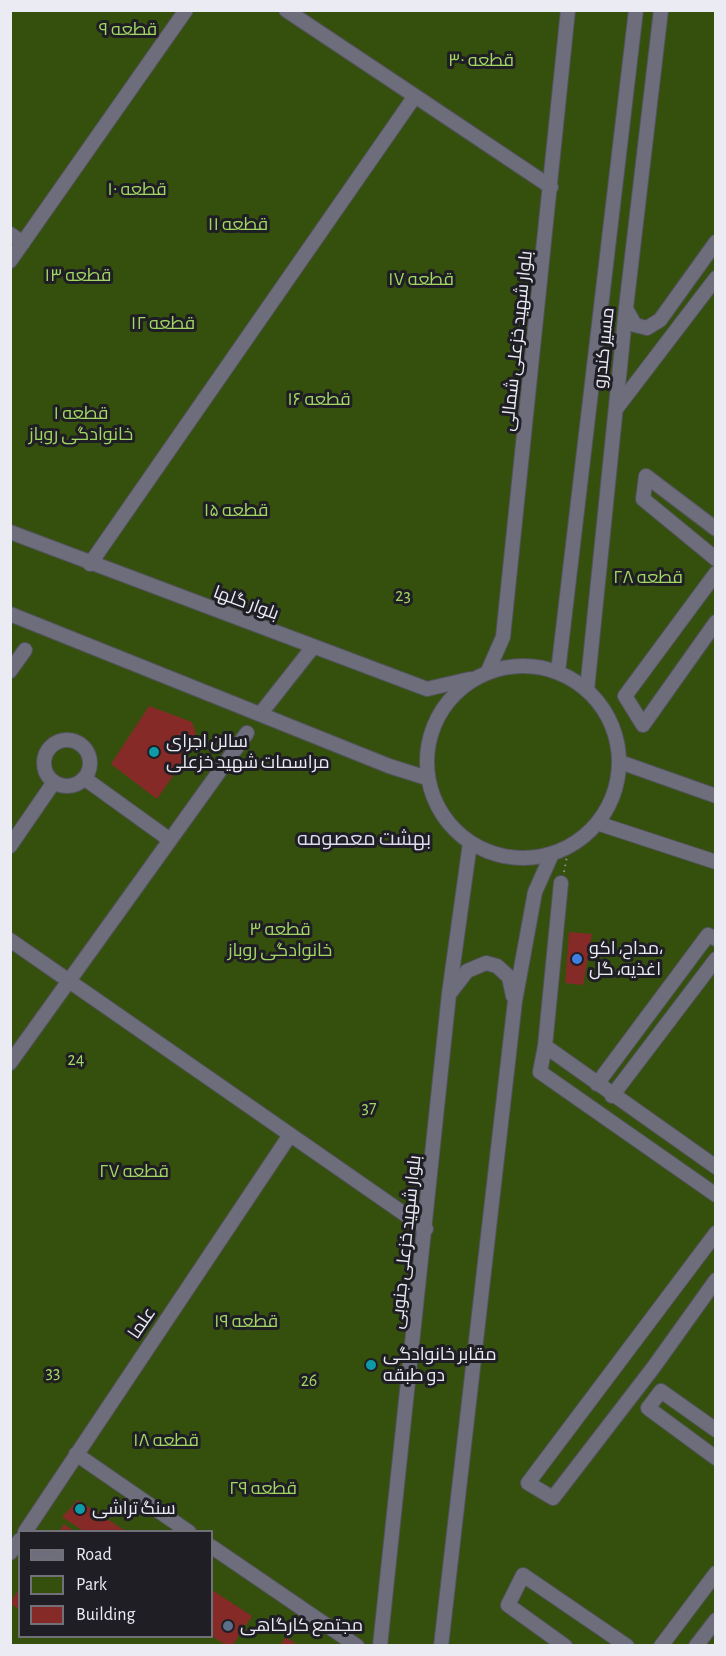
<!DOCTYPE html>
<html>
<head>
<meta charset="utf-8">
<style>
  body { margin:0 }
  #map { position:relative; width:726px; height:1656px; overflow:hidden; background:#373644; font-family:"Alegreya Sans",sans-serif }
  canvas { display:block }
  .frame { position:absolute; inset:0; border:12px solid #ebebf4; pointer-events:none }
  .legend { position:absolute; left:18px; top:1530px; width:195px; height:108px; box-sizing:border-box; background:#1f1e25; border:2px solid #717078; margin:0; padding:8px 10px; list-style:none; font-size:18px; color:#ebebf4 }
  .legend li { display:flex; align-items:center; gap:12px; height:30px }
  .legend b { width:30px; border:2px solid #717078 }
</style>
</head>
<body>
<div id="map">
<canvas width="726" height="1656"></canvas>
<div class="frame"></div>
<ul class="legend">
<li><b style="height:8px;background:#6d6d7c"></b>Road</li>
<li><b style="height:16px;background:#35500c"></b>Park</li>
<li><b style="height:16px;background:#862a27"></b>Building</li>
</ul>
</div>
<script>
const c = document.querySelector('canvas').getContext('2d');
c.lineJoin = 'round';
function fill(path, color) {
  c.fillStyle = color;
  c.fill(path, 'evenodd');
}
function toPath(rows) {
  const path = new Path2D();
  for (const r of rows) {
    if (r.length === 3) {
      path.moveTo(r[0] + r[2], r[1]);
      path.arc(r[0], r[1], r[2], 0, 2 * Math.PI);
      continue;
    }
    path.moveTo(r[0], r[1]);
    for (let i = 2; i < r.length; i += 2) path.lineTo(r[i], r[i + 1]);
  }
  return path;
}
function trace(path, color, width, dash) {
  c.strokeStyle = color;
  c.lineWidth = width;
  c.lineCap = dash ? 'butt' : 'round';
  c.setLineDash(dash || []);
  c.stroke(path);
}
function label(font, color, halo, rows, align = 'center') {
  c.font = font + ' "Alegreya Sans",Cairo,sans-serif';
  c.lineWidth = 6;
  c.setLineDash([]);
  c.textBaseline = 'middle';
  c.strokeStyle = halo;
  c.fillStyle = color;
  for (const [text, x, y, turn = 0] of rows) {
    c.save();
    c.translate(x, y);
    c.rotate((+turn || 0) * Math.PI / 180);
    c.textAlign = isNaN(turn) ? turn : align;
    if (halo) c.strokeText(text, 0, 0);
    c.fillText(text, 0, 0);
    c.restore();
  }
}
fill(toPath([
  [10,11,715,11,715,1645,11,1645],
  [20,1532,212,1532,212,1636,20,1636]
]), '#35500c');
fill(toPath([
  [149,706,192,722,198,740,157,799,111,764],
  [569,932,592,934,583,985,565,983],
  [78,1500,127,1532,85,1532,62,1517],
  [64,1524,75,1532,59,1532],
  [20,1588,20,1610,10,1603],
  [212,1590,252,1616,232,1646,227,1646,212,1636],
  [286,1637,299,1646,279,1646]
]), '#862a27');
const minor = toPath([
  [415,96,551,187],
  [10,234,23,243],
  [10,261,186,10],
  [626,309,635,325,647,328,660,320,716,242],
  [616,409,716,278],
  [716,529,646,476,643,499,716,559],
  [10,532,427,689,470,679],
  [90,564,415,96,286,10],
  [716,573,625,696,643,725,716,622],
  [10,614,389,766,427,778],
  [523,762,96],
  [10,671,25,650],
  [488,671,503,637,568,10],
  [558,672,636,10],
  [587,690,626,308,661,10],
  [261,713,313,647],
  [67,763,23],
  [620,762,716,796],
  [84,778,170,840],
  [597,823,716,862],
  [10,846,54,782],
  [10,940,426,1229],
  [450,993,467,971,486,963,497,966,509,977,513,996],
  [545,1046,561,883],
  [10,1063,247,733],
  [597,1084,708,935,716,939],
  [612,1096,716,959],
  [716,1167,545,1046,540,1072,716,1195],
  [716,1233,528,1483,553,1498,653,1368,716,1280],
  [716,1430,661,1391,648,1408,716,1458],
  [76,1454,189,1532],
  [25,1532,290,1135],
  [212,1547,357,1646],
  [10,1553,20,1540],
  [380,1646,449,994,470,843],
  [441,1646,515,1001,535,892,552,854],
  [565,1646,508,1605,523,1575,627,1646],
  [661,1646,716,1573],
  [696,1646,716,1620]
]);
trace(minor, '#53535f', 16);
trace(toPath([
  [564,872,569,846]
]), '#8f8e9a', 2, [1.5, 4.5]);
trace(minor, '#6d6d7c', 14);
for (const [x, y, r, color] of [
  [154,752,6,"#0f9aa8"],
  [577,959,6,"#3f7fe0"],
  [371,1365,6,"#0f9aa8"],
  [80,1509,6,"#0f9aa8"],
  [228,1626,6,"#5c6f8a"]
]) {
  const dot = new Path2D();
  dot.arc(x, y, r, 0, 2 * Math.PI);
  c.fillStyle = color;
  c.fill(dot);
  trace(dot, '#1f1e25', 2);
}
label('18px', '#a2d763', '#1f1e25', [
  ["قطعه ۹",128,30],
  ["قطعه ۳۰",481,61],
  ["قطعه ۱۰",137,190],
  ["قطعه ۱۱",238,225],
  ["قطعه ۱۳",78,276],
  ["قطعه ۱۷",421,280],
  ["قطعه ۱۲",163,324],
  ["قطعه ۱۶",319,400],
  ["قطعه ۱",81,414],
  ["خانوادگی روباز",81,435],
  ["قطعه ۱۵",236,511],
  ["قطعه ۲۸",648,578],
  ["23",403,596],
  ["قطعه ۳",280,930],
  ["خانوادگی روباز",280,951],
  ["24",76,1060],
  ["37",369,1108],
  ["قطعه ۲۷",134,1172],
  ["قطعه ۱۹",246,1322],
  ["33",53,1373],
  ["26",309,1381],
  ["قطعه ۱۸",166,1441],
  ["قطعه ۲۹",263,1489]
]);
label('18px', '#ebebf4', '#1f1e25', [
  ["بلوار شهید خزعلی شمالی",517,341,-84],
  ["مسیر کندرو",604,348,-84],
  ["بلوار گلها",246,603,20],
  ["بلوار شهید خزعلی جنوبی",406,1242,-84],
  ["علما",142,1323,-56]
]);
label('18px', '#ebebf4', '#1f1e25', [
  ["سالن اجرای",166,742],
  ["مراسمات شهید خزعلی",166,763],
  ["مداح، اکو،",589,949],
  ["اغذیه، گل",589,970],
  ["مقابر خانوادگی",383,1355],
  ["دو طبقه",383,1376],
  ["سنگ تراشی",92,1509],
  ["مجتمع کارگاهی",240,1626]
], 'left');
label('20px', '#dcdbed', '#1f1e25', [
  ["بهشت معصومه",364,839]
]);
</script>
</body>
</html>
